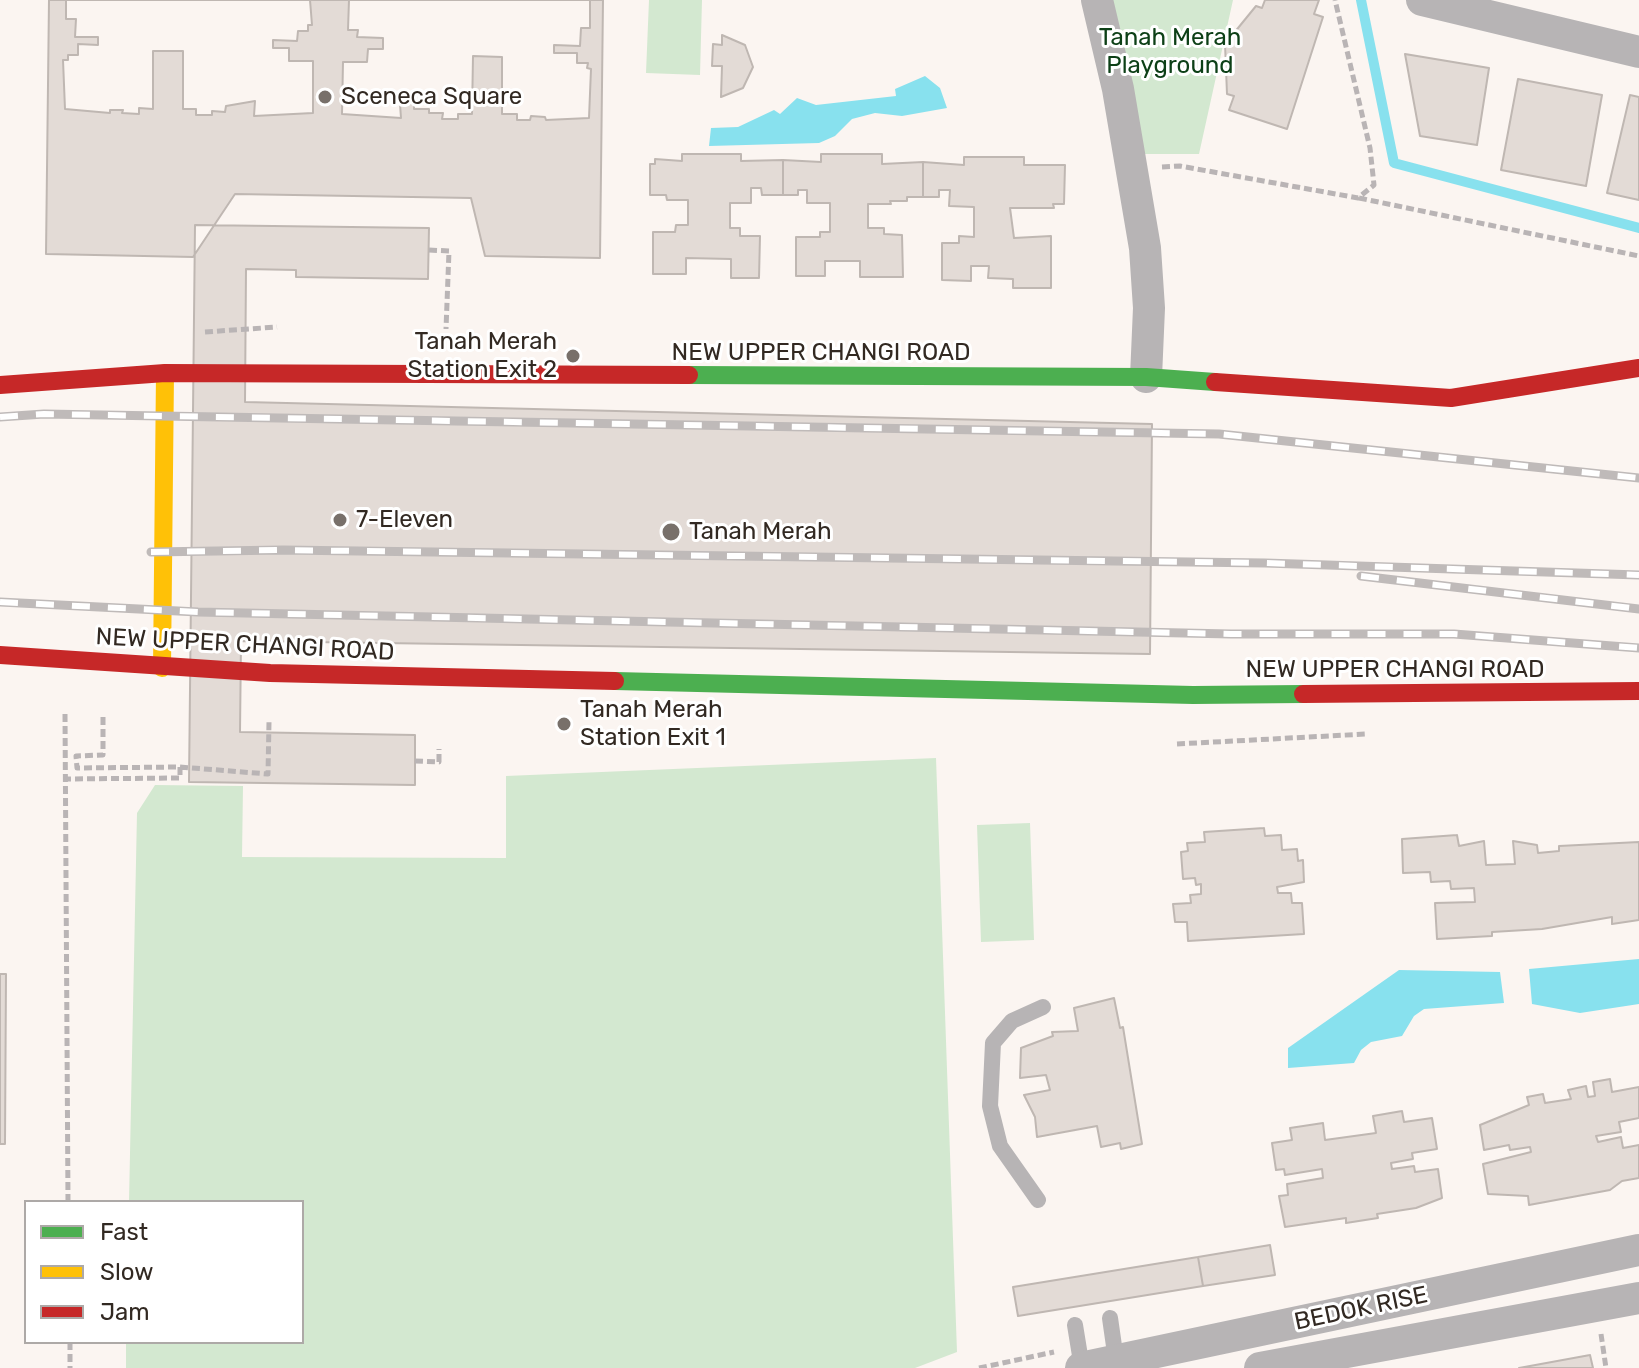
<!DOCTYPE html>
<html>
<head>
<meta charset="utf-8">
<style>
  body { margin:0 }
  #map { position:relative; width:1639px; height:1368px; overflow:hidden; background:#fbf5f1; font-family:Rubik,sans-serif }
  canvas { display:block }
  .legend { position:absolute; left:24px; top:1200px; width:280px; height:144px; box-sizing:border-box; background:#fff; border:2px solid #ada9a7; margin:0; padding:10px 14px; list-style:none; font-size:24px; color:#322922 }
  .legend li { display:flex; align-items:center; gap:16px; height:40px }
  .legend b { width:40px; border:2px solid #ada9a7 }
</style>
</head>
<body>
<div id="map">
<canvas width="1639" height="1368"></canvas>
<ul class="legend">
<li><b style="height:10px;background:#4caf50"></b>Fast</li>
<li><b style="height:10px;background:#ffc107"></b>Slow</li>
<li><b style="height:10px;background:#c62828"></b>Jam</li>
</ul>
</div>
<script>
const c = document.querySelector('canvas').getContext('2d');
c.lineJoin = 'round';
function fill(path, color) {
  c.fillStyle = color;
  c.fill(path, 'evenodd');
}
function toPath(rows) {
  const path = new Path2D();
  for (const r of rows) {
    path.moveTo(r[0], r[1]);
    for (let i = 2; i < r.length; i += 2) path.lineTo(r[i], r[i + 1]);
  }
  return path;
}
function trace(path, color, width, dash) {
  c.strokeStyle = color;
  c.lineWidth = width;
  c.lineCap = dash ? 'butt' : 'round';
  c.setLineDash(dash || []);
  c.stroke(path);
}
function label(font, color, halo, rows, align = 'center') {
  c.font = font + ' Rubik,sans-serif';
  c.lineWidth = 6;
  c.setLineDash([]);
  c.textBaseline = 'middle';
  c.strokeStyle = halo;
  c.fillStyle = color;
  for (const [text, x, y, turn = 0] of rows) {
    c.save();
    c.translate(x, y);
    c.rotate((+turn || 0) * Math.PI / 180);
    c.textAlign = isNaN(turn) ? turn : align;
    if (halo) c.strokeText(text, 0, 0);
    c.fillText(text, 0, 0);
    c.restore();
  }
}
fill(toPath([
  [649,0,702,0,700,75,646,73],
  [1109,0,1233,0,1199,154,1140,154],
  [936,758,957,1352,915,1368,126,1368,126,1342,302,1342,302,1202,129,1202,137,813,155,785,243,786,242,857,506,858,506,776],
  [1030,823,1034,940,981,942,977,825]
]), '#d3e8d0');
fill(toPath([
  [925,76,940,88,947,108,902,116,875,113,852,119,835,136,819,143,709,146,711,128,738,127,774,110,780,114,797,98,816,105,896,96,895,89],
  [1639,959,1639,1004,1580,1013,1532,1004,1529,969],
  [1399,970,1500,972,1504,1003,1424,1009,1414,1016,1402,1036,1371,1042,1361,1050,1354,1063,1288,1068,1288,1048]
]), '#88e1ee');
trace(toPath([
  [1361,0,1394,163,1639,228]
]), '#88e1ee', 10);
const building = toPath([
  [49,0,603,0,600,258,485,256,471,198,235,194,193,257,46,254,49,0],
  [66,0,310,0,312,25,308,25,308,31,298,31,297,41,273,40,273,48,289,48,289,61,313,61,313,113,254,116,255,101,226,106,225,112,212,111,212,115,196,115,196,109,183,109,183,51,153,51,153,109,139,108,139,114,122,113,123,110,110,110,110,113,65,109,63,60,68,60,68,55,78,55,78,44,98,45,98,37,75,37,76,19,66,19,66,0],
  [349,0,590,0,590,28,581,28,580,46,554,45,554,53,577,53,577,63,588,63,587,68,591,69,589,118,546,120,545,117,531,116,530,120,517,120,517,114,502,114,502,57,473,56,472,114,458,114,458,119,442,119,443,113,429,113,429,109,414,109,414,104,400,104,401,118,342,114,343,62,367,62,368,49,383,49,383,38,357,37,358,30,348,30,349,0],
  [1265,0,1319,0,1314,14,1323,17,1287,129,1229,110,1234,96,1227,94,1225,44,1256,6,1262,8,1265,0],
  [722,35,745,45,753,67,743,88,721,97,722,66,712,66,713,44,722,45,722,35],
  [1405,54,1489,68,1477,145,1420,136,1405,54],
  [1518,79,1602,95,1586,186,1501,170,1518,79],
  [1630,95,1639,97,1639,200,1607,193,1630,95],
  [682,154,741,154,741,161,783,160,783,195,762,195,761,188,751,188,751,203,730,203,730,228,740,228,740,236,760,236,759,278,731,278,731,259,686,258,686,274,653,274,653,232,675,232,676,225,688,225,688,200,667,200,666,195,650,195,650,164,655,164,655,159,682,161,682,154],
  [821,154,882,154,882,164,923,162,923,197,907,197,907,201,890,201,891,204,868,204,868,228,884,228,884,234,902,235,903,277,860,277,860,261,825,261,825,276,796,276,796,237,820,237,820,232,830,232,830,203,807,203,807,190,798,190,798,195,783,195,783,160,821,162,821,154],
  [964,157,1024,157,1024,165,1065,165,1064,204,1053,204,1054,208,1010,208,1014,238,1051,236,1051,288,1013,288,1013,279,988,278,989,266,971,266,971,281,942,280,942,243,959,243,959,236,974,237,974,207,949,206,950,190,939,190,939,197,923,197,923,162,964,165,964,157],
  [195,225,429,228,428,279,296,277,296,270,246,269,245,402,1152,424,1150,654,241,641,240,732,415,735,415,785,189,782,195,225],
  [1264,828,1265,836,1281,835,1282,850,1297,849,1298,861,1303,860,1304,882,1277,887,1278,893,1291,893,1292,903,1302,903,1304,934,1188,941,1187,922,1175,922,1173,904,1191,903,1190,895,1201,894,1201,884,1196,885,1195,878,1183,879,1181,852,1188,851,1187,843,1205,842,1204,832,1264,828],
  [1457,835,1459,846,1484,841,1486,865,1515,864,1513,841,1537,845,1538,853,1559,851,1559,846,1639,842,1639,920,1612,924,1612,917,1542,929,1492,932,1492,936,1437,939,1435,903,1475,902,1474,888,1451,889,1450,881,1431,882,1430,872,1403,873,1402,839,1457,835],
  [0,974,6,974,5,1144,0,1144,0,974],
  [1114,998,1120,1028,1123,1027,1142,1144,1121,1149,1120,1143,1101,1147,1097,1126,1037,1137,1035,1117,1024,1095,1050,1090,1046,1075,1020,1078,1021,1048,1053,1036,1052,1032,1078,1031,1074,1008,1114,998],
  [1610,1079,1612,1092,1639,1087,1639,1118,1619,1122,1621,1132,1596,1136,1598,1142,1621,1137,1623,1148,1639,1145,1639,1178,1622,1181,1610,1190,1529,1205,1528,1196,1488,1194,1483,1164,1531,1152,1530,1147,1510,1150,1509,1145,1484,1150,1480,1125,1529,1105,1527,1097,1543,1094,1545,1103,1571,1099,1568,1090,1586,1086,1588,1097,1595,1096,1593,1082,1610,1079],
  [1402,1111,1404,1122,1432,1118,1437,1149,1412,1153,1413,1159,1391,1163,1392,1169,1414,1166,1415,1172,1438,1169,1442,1198,1416,1208,1377,1214,1378,1218,1346,1223,1346,1218,1285,1227,1279,1196,1288,1195,1287,1184,1323,1178,1322,1169,1285,1175,1284,1169,1276,1170,1272,1143,1292,1140,1290,1128,1323,1123,1325,1140,1376,1133,1373,1116,1402,1111],
  [1270,1245,1275,1275,1203,1286,1198,1257,1270,1245],
  [1198,1257,1203,1286,1018,1316,1013,1287,1198,1257],
  [1590,1355,1593,1368,1519,1368,1590,1355]
]);
fill(building, '#e3dbd6');
trace(building, '#bfb7b2', 2);
trace(toPath([
  [1162,167,1180,166,1358,198,1374,185,1370,148,1335,0],
  [1359,198,1639,256],
  [429,250,449,251,446,329],
  [205,332,277,327],
  [65,714,68,1202],
  [1177,744,1366,734],
  [415,761,439,762,439,749],
  [180,767,268,774,269,722],
  [63,779,180,778,180,767,77,768,76,756,103,755,103,715],
  [1601,1334,1606,1368],
  [70,1342,70,1368],
  [979,1368,1054,1352]
]), '#b9b4b5', 5, [8, 4]);
trace(toPath([
  [1038,1200,1000,1146,990,1106,993,1043,1012,1021,1043,1007],
  [1110,1318,1116,1360],
  [1075,1325,1082,1368]
]), '#b7b4b5', 16);
trace(toPath([
  [1097,0,1118,89,1145,248,1149,308,1146,377],
  [1422,0,1639,52],
  [1081,1368,1639,1250],
  [1260,1368,1639,1298]
]), '#b7b4b5', 32);
trace(toPath([
  [689,375,1146,377,1215,382],
  [615,681,1193,695,1303,694]
]), '#4caf50', 18);
trace(toPath([
  [162,668,165,373]
]), '#ffc107', 18);
trace(toPath([
  [1215,382,1451,398,1639,368],
  [0,385,165,373,689,375],
  [0,655,270,673,615,681],
  [1303,694,1639,691]
]), '#c62828', 18);
const rail = toPath([
  [0,417,44,414,1219,434,1639,478],
  [151,552,283,550,1265,563,1639,575],
  [1361,576,1639,609],
  [0,602,198,612,1231,634,1454,634,1639,648]
]);
trace(rail, '#bfbab9', 9);
trace(rail, '#fff', 6, [18]);
for (const [x, y, r, color] of [
  [325,97,8,"#78706a"],
  [573,356,8,"#78706a"],
  [340,520,8,"#78706a"],
  [671,532,10,"#78706a"],
  [564,724,8,"#78706a"]
]) {
  const dot = new Path2D();
  dot.arc(x, y, r, 0, 2 * Math.PI);
  c.fillStyle = color;
  c.fill(dot);
  trace(dot, '#fff', 3);
}
label('24px', '#0d4017', '#fff', [
  ["Tanah Merah",1170,38],
  ["Playground",1170,66]
]);
label('24px', '#322922', '#fff', [
  ["Sceneca Square",341,97],
  ["Tanah Merah",557,342,"right"],
  ["Station Exit 2",557,370,"right"],
  ["7-Eleven",356,520],
  ["Tanah Merah",689,532],
  ["Tanah Merah",580,710],
  ["Station Exit 1",580,738]
], 'left');
label('24px', '#322922', '#fff', [
  ["NEW UPPER CHANGI ROAD",821,353],
  ["NEW UPPER CHANGI ROAD",245,645,3],
  ["NEW UPPER CHANGI ROAD",1395,670],
  ["BEDOK RISE",1361,1309,-12]
]);
</script>
</body>
</html>
